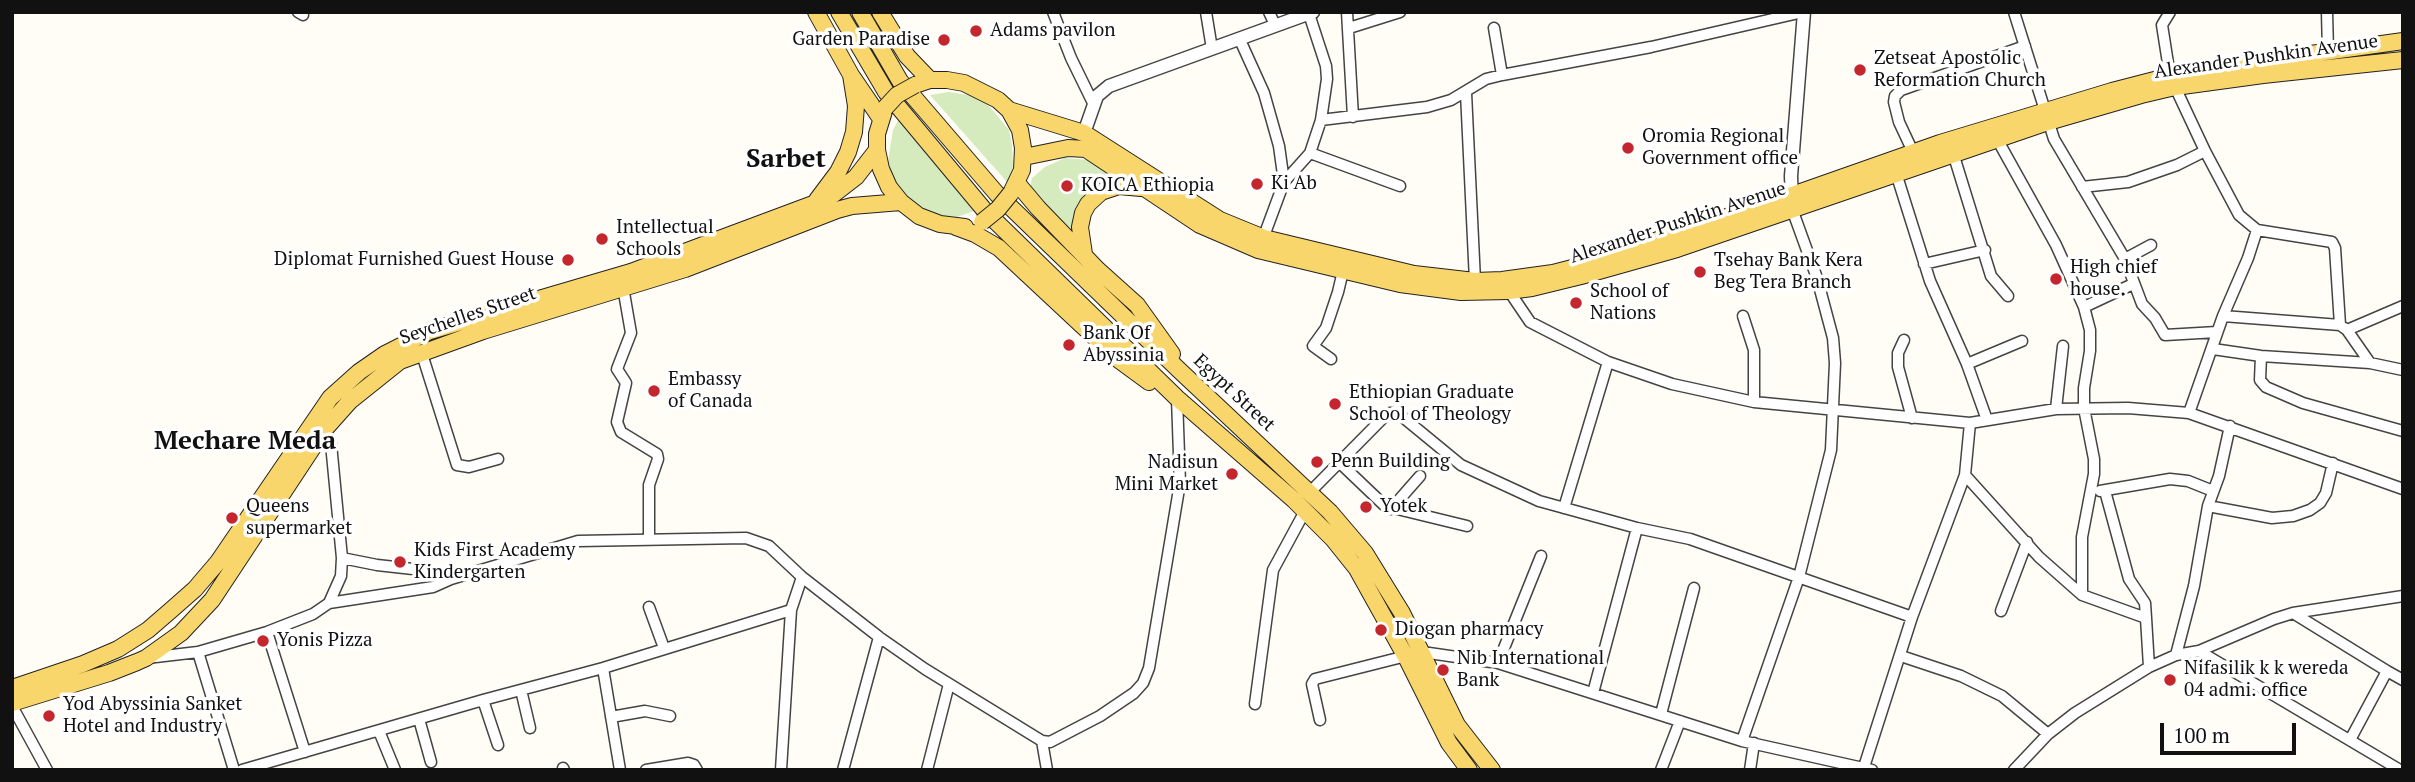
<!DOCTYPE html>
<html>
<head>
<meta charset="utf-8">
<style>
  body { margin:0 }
  #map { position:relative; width:2415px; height:782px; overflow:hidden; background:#fffdf5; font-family:"PT Serif",serif }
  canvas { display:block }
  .frame { position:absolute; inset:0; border:14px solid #111; pointer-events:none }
  .scale { position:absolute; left:2160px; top:723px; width:136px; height:32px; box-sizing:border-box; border:4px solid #111; border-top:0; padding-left:9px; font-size:21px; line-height:24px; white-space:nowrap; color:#111; -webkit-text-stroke:5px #fff; paint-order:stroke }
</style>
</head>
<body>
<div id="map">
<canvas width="2415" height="782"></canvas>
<div class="frame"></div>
<div class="scale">100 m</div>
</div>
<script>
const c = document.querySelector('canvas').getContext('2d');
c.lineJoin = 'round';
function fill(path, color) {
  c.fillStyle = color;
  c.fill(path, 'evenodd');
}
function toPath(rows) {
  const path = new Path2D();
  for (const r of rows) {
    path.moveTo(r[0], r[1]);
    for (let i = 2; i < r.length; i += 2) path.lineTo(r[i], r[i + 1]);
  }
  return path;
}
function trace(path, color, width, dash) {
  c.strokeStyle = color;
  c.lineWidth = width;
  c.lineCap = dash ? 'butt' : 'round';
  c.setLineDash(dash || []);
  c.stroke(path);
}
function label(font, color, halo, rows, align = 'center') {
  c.font = font + ' "PT Serif",serif';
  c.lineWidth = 7;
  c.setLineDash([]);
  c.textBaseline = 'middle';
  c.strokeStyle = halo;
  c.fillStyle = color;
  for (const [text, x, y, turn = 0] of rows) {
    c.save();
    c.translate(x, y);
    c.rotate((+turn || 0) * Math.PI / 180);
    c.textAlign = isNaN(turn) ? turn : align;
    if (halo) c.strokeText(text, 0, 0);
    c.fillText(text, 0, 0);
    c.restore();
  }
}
fill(toPath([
  [949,92,975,96,990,107,1009,130,1012,145,1013,167,1007,182,930,95],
  [899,119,974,211,957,217,942,216,919,209,904,195,892,179,888,161,893,130],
  [1065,158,1088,160,1121,181,1108,183,1077,234,1041,203,1030,188,1032,178,1045,167]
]), '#d5ebbd');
const minor = toPath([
  [298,12,303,15],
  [1053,12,1071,58,1093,103],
  [1206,12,1212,49],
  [1269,12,1275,25],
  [1347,12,1353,117],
  [2014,12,2054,139,2125,259,2142,304,2155,318,2165,335,2217,332],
  [2170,12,2162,25,2170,76],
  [2327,12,2328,52],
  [1349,28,1400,12],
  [1494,28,1502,75],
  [1240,40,1264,93,1279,146,1284,182],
  [2175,87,2205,151,2239,215,2257,230,2248,258,2223,316,2189,413],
  [1466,93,1475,281],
  [1321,120,1427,107,1451,100,1486,79,1502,75,1651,47,1803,12],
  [1997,139,2056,245,2084,307,2090,330,2090,351,2084,388,2084,408,2094,459,2094,474,2082,537,2082,595],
  [1913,152,1899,122,1894,102,1895,96,1901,90,2025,46],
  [1310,153,1400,186],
  [1953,153,1991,276,2008,296],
  [1896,173,1930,281,1967,364,1987,420],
  [2082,187,2128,182,2177,165,2205,151],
  [2257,230,2332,242,2335,248,2340,325],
  [1261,244,1284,182,1310,153,1321,120,1327,79,1326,66,1309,14],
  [2125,259,2151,245],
  [1924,264,1985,250],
  [623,287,631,333,617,369,626,383,617,422,621,432,657,454,658,459,649,485,649,540],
  [1509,291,1530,322,1608,362,1672,384,1754,402,1970,423],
  [2084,307,2133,284],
  [1743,316,1754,350,1754,402],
  [2223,316,2340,325,2347,330,2370,363],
  [2347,330,2403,306],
  [1904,340,1898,353,1898,367,1912,418],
  [2213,349,2261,356,2370,363,2403,370],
  [421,351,457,465,469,467,498,459],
  [2261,356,2260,380,2266,387,2303,403,2403,431],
  [1331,359,1313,346,1326,328,1338,292,1343,271],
  [1967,364,2022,341],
  [2056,409,2063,346],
  [323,426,331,444,342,558,341,576,329,603],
  [1340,463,1385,506,1467,526],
  [1965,475,2039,557,2082,595,2146,618,2149,667],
  [2100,491,2170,479,2188,481,2213,491],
  [2105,491,2129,579,2145,603,2146,618],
  [1310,492,1384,417,1390,413,1399,414,1461,465,1539,501,1637,528,1690,539,1912,617],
  [2208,506,2272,518,2293,516,2310,510,2320,503,2326,493,2333,463],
  [1564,508,1608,362],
  [1391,509,1420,476],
  [342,558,377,565,431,571,451,579],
  [649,607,664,648],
  [2001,611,2027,542],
  [2293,613,2387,671],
  [267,632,305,752],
  [2199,651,2400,770],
  [198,652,234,770],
  [2176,655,2194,586,2208,506,2219,476,2230,426],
  [1901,656,1961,676,2002,696,2048,734],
  [147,658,198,652,267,632,313,614,329,603,433,587,451,579,578,541,746,538,769,546,802,577,879,637,925,669,1042,741,1050,742,1100,716,1134,693,1143,683,1149,668,1180,483,1177,398],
  [1498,663,1541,556],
  [603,668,620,770],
  [521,690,530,728],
  [1593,693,1637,528],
  [483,700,498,745],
  [1255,704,1273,570,1305,511],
  [12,706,47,770],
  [1661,714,1694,588],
  [611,717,645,711,670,716],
  [419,719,431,762],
  [1320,720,1312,684,1315,679,1422,652,1498,663,1742,741,1872,770],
  [379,731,395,770],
  [2350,740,2387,671,2403,680],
  [1042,741,1047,770],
  [1742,741,1799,577,1831,450,1835,363,1833,338,1817,278,1792,209],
  [1864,767,1912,617,1965,475,1970,423,2056,409,2128,408,2189,413,2403,489],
  [563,768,564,770],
  [242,770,483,700,603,668,791,610,802,577],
  [646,770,688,763,694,765,697,770],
  [781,770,791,610],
  [843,770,879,637],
  [927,770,949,684],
  [1661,770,1680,721],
  [1750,770,1754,743],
  [2014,770,2048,734,2075,713,2149,667,2176,655,2199,651,2274,619,2293,613,2403,596]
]);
const tertiary = toPath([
  [1084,133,1097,96,1109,86,1313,12],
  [1792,200,1791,176,1804,12]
]);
const primary = toPath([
  [816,12,851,75,881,119],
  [839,12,886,92,986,212,1177,398,1294,500,1333,539,1357,569,1406,657,1449,743,1469,770],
  [860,12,900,81,997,194,1178,369,1330,512,1365,553,1402,613,1457,725,1492,770],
  [880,12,907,56,930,80],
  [915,85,930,80,947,80,964,83,998,100,1009,110,1020,130,1023,148,1022,170,1012,191],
  [885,108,877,134,877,150,881,169,889,187,901,202,919,216,940,224,965,227],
  [1009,110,1084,133,1220,220,1264,238,1414,274,1475,281,1502,280,1553,273,1580,266,1792,195,1940,143,2112,91,2170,76,2261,61,2403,41],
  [1024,157,1068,148,1086,149,1200,225,1258,250,1400,284,1461,292,1509,291,1532,288,1581,276,1677,249,2048,122,2141,95,2175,87,2263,75,2403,60],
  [1017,183,1038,208,1098,270,1137,305,1172,354],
  [817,200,838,172,848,152,854,132,856,106,851,75],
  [956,227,975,234,999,248,1119,360,1149,382],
  [1084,254,1080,227,1083,213,1088,204,1101,192,1119,186,1141,188],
  [12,688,83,664,118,649,148,630,170,611,195,589,218,562,330,398,359,372,385,354,430,331,631,272,813,204,834,194,856,177,877,150],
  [12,703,109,673,137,662,146,658,181,633,212,600,325,429,350,401,400,361,483,331,685,269,837,210,852,206,901,202]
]);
trace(minor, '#444', 13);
trace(tertiary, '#444', 15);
trace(primary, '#222', 18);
trace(minor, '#fff', 10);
trace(tertiary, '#fff', 12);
trace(primary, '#f9d66b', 16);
const primaryBridge = toPath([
  [885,108,897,95,915,85],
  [982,222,998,209,1011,193]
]);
trace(primaryBridge, '#222', 18, []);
trace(primaryBridge, '#f9d66b', 16);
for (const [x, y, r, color] of [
  [976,31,7,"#c4262e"],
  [944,40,7,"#c4262e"],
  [1860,70,7,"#c4262e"],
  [1628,148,7,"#c4262e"],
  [1257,184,7,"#c4262e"],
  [1067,186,7,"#c4262e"],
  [602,239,7,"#c4262e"],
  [568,260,7,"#c4262e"],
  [1700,272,7,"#c4262e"],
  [2056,279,7,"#c4262e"],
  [1576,303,7,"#c4262e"],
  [1069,345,7,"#c4262e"],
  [654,391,7,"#c4262e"],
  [1335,404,7,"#c4262e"],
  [1317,462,7,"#c4262e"],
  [1232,474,7,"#c4262e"],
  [1366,507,7,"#c4262e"],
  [232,518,7,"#c4262e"],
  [400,562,7,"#c4262e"],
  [1381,630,7,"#c4262e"],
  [263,641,7,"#c4262e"],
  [1443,670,7,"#c4262e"],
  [2170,680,7,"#c4262e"],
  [49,716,7,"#c4262e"]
]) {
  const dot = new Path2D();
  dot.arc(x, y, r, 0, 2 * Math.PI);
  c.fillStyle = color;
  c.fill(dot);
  trace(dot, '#fff', 2.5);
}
label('19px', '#111', '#fff', [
  ["Adams pavilon",990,31],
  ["Garden Paradise",930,40,"right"],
  ["Zetseat Apostolic",1874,59],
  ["Reformation Church",1874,81],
  ["Oromia Regional",1642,137],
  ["Government office",1642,159],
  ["Ki Ab",1271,184],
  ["KOICA Ethiopia",1081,186],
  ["Intellectual",616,228],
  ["Schools",616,250],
  ["Diplomat Furnished Guest House",554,260,"right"],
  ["Tsehay Bank Kera",1714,261],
  ["Beg Tera Branch",1714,283],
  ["High chief",2070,268],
  ["house.",2070,290],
  ["School of",1590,292],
  ["Nations",1590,314],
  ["Bank Of",1083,334],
  ["Abyssinia",1083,356],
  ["Embassy",668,380],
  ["of Canada",668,402],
  ["Ethiopian Graduate",1349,393],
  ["School of Theology",1349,415],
  ["Penn Building",1331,462],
  ["Nadisun",1218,463,"right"],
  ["Mini Market",1218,485,"right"],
  ["Queens",246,507],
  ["supermarket",246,529],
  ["Yotek",1380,507],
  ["Kids First Academy",414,551],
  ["Kindergarten",414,573],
  ["Diogan pharmacy",1395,630],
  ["Yonis Pizza",277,641],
  ["Nib International",1457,659],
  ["Bank",1457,681],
  ["Nifasilik k k wereda",2184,669],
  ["04 admi. office",2184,691],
  ["Yod Abyssinia Sanket",63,705],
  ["Hotel and Industry",63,727]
], 'left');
label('19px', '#111', '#fff', [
  ["Alexander Pushkin Avenue",2266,57,-8],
  ["Alexander Pushkin Avenue",1678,223,-18],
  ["Seychelles Street",468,316,-19],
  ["Egypt Street",1234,393,43]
]);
label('bold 26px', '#111', '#fff', [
  ["Sarbet",786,160],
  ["Mechare Meda",245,442]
]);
</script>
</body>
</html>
